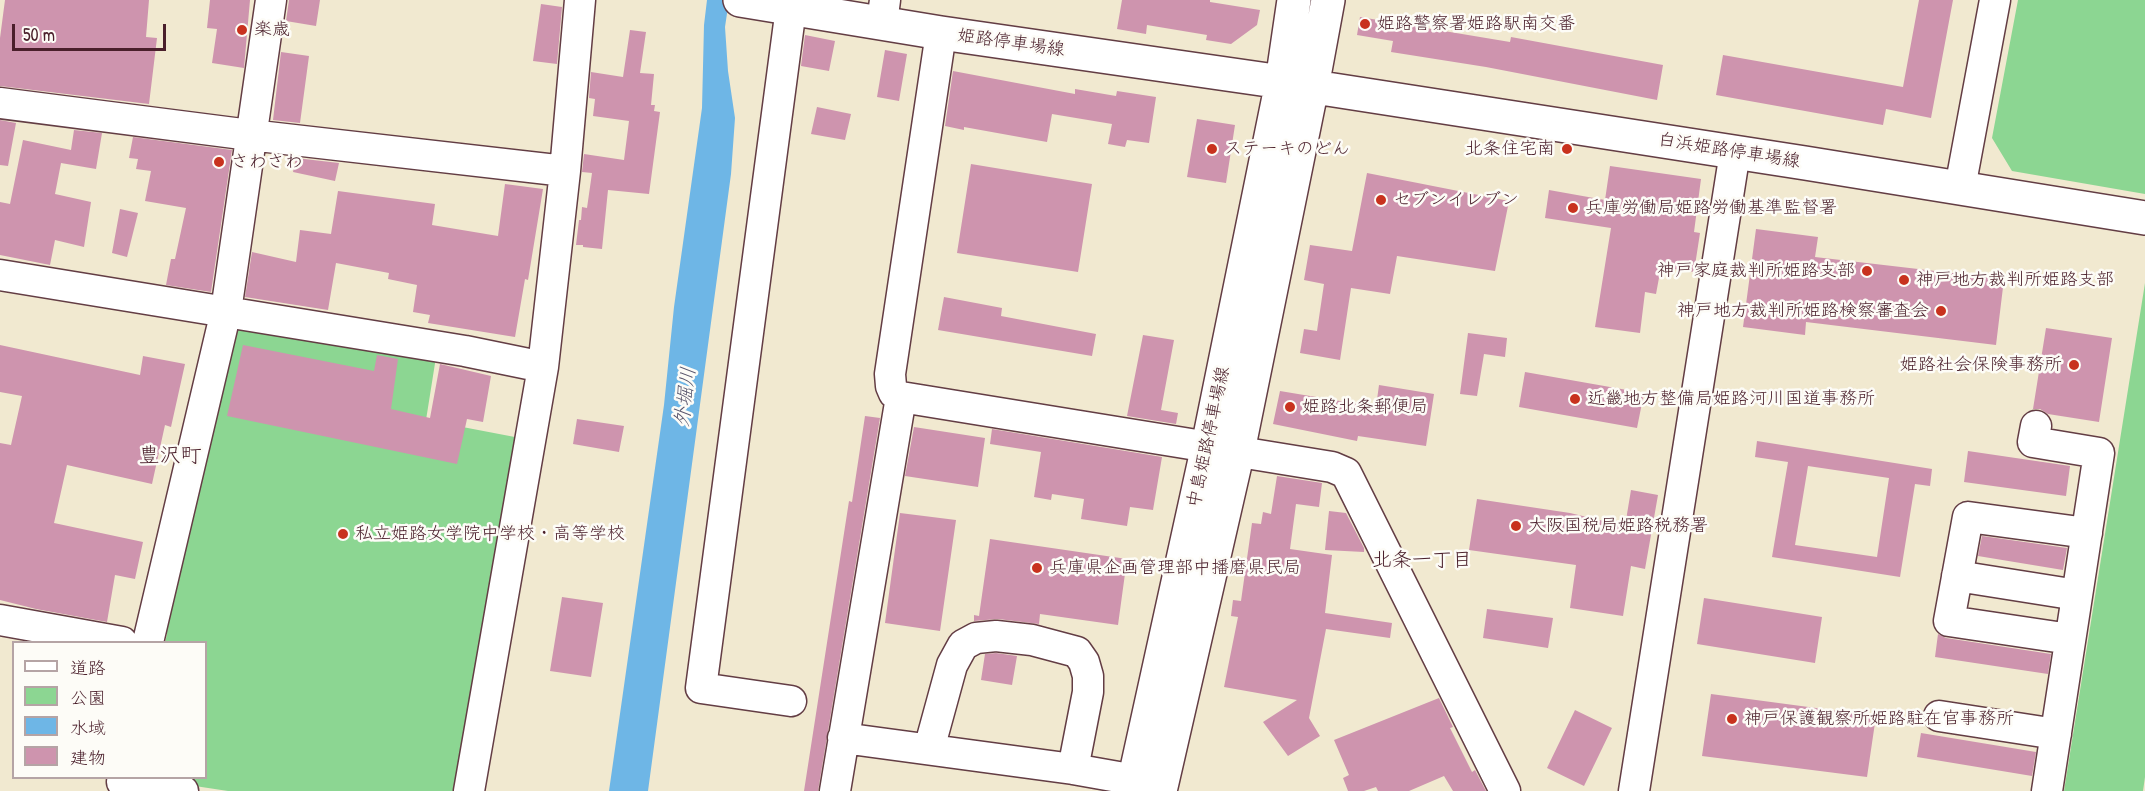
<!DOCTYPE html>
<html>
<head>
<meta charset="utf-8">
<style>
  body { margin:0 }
  #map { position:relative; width:2145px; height:791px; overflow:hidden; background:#f1e9d0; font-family:"Patrick Hand","Klee One",sans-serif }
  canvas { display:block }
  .legend { position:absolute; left:12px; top:641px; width:195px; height:138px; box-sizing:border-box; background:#fdfcf7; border:2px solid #b5a4a5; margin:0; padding:8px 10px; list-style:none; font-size:18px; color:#4a1f2b }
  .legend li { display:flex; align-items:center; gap:12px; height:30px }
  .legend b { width:30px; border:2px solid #b5a4a5 }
  .scale { position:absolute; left:12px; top:24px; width:154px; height:27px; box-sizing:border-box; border:3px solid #4a1f2b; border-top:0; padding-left:8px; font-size:18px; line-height:21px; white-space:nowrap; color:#4a1f2b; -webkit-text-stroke:4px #fdfcf7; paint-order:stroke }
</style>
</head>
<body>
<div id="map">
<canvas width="2145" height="791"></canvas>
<ul class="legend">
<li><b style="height:8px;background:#fff"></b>道路</li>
<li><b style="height:16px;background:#8cd692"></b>公園</li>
<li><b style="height:16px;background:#6eb6e6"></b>水域</li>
<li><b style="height:16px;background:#ce94ae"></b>建物</li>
</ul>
<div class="scale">50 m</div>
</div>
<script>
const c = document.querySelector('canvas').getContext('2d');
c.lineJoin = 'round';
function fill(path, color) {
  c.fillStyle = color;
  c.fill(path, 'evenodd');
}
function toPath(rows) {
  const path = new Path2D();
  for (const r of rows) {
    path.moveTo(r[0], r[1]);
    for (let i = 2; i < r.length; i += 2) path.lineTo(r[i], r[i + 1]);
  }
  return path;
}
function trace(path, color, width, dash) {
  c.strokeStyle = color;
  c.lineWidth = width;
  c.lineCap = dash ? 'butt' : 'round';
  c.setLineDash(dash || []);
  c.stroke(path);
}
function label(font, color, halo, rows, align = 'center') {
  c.font = font + ' "Patrick Hand","Klee One",sans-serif';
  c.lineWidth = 5;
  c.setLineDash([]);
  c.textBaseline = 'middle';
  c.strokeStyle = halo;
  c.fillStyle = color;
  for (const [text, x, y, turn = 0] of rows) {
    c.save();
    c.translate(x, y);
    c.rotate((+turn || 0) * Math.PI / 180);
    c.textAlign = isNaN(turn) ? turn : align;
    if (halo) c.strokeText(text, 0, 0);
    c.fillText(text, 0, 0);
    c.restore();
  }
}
fill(toPath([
  [2018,0,2145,0,2145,194,2012,171,1992,138],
  [2145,283,2145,777,2143,791,2064,791],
  [238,326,436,357,426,420,520,438,456,791,228,791,142,778,206,778,206,642,165,642,167,634,162,630,227,334]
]), '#8cd692');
fill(toPath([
  [707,0,729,0,725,27,728,71,735,118,731,174,648,791,609,791,664,405,674,307,702,108,704,25]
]), '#6eb6e6');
fill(toPath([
  [5,0,149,0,146,37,157,38,149,104,0,86,0,38],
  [210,0,250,0,244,68,212,63,217,29,207,28],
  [289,0,320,0,316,26,286,21],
  [1122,0,1210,0,1210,2,1260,10,1257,25,1231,44,1206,40,1207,35,1147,25,1146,34,1117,29],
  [1919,0,1953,0,1931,118,1886,109,1883,125,1716,95,1723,55,1903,87],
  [541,4,562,7,557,64,533,61],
  [1360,17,1510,42,1511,37,1663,65,1657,100,1486,67,1391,52,1393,41,1357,35],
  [630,30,646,32,640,73,654,74,651,105,655,105,654,111,660,112,649,194,608,190,602,249,583,247,583,245,576,245,579,220,581,220,582,207,587,208,592,173,582,172,584,154,624,160,629,121,593,116,595,99,589,98,591,72,623,77],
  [805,35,835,41,829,71,801,66],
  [885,50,907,54,899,101,877,97],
  [281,52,309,56,300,123,273,120],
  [953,71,1075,94,1075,89,1116,96,1117,91,1156,97,1149,143,1127,140,1125,147,1108,144,1112,124,1052,114,1047,142,964,127,964,130,945,126],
  [817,107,851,114,845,140,811,134],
  [1197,119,1235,125,1226,183,1187,177],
  [0,120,16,123,8,166,0,165],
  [74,130,102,133,96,169,61,163,55,194,91,202,84,247,55,240,50,265,0,255,0,202,10,204,23,140,71,150],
  [133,137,232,150,211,292,166,285,171,259,175,259,186,208,145,201,151,171,136,169,138,159,129,158],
  [296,158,339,163,335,181,293,172],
  [971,164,1092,184,1078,272,957,253],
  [1610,166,1701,179,1694,232,1700,233,1694,272,1661,267,1656,294,1645,292,1640,333,1595,327,1611,228,1545,218,1549,190,1605,200],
  [1367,173,1509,201,1495,271,1397,256,1390,294,1351,288,1340,360,1300,353,1304,329,1317,331,1324,284,1304,280,1310,245,1352,251],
  [505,184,543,189,528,280,525,279,515,337,428,323,430,315,413,312,417,285,388,279,389,273,336,263,328,310,245,297,252,252,296,262,300,230,331,234,338,191,435,204,432,225,498,236],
  [120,209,138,213,127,257,112,253],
  [1756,229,1818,237,1815,257,2004,279,1996,345,1806,322,1805,335,1743,327],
  [944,297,1002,308,1001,316,1096,334,1092,356,938,330],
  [2046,328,2112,338,2099,422,2048,414,2040,409,2033,409],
  [1468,333,1507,338,1505,357,1484,354,1477,396,1460,394],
  [1143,335,1174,340,1161,410,1178,413,1176,424,1127,416],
  [0,345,140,375,143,356,185,364,171,427,165,425,152,484,67,465,54,523,143,542,135,579,115,575,107,622,36,609,0,600,0,443,11,445,22,396,0,392],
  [243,345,374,371,377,355,398,359,391,409,430,418,440,364,491,376,483,422,467,419,457,464,227,416],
  [1525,372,1644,393,1637,428,1519,407],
  [1379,385,1434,394,1426,446,1358,436,1357,441,1273,424,1280,391,1376,407],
  [865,416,880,418,818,791,804,791,849,501,852,502],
  [577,419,624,426,619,452,573,444],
  [914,427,985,438,978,487,905,476],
  [992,429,1162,457,1153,510,1130,507,1127,526,1081,519,1084,499,1052,494,1051,500,1034,497,1041,452,990,444],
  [1757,441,1932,469,1930,486,1915,484,1900,577,1772,557,1788,462,1755,457],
  [1808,466,1889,478,1877,557,1795,545],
  [1968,451,2070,466,2066,496,1964,482],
  [1277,476,1322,483,1319,507,1296,504,1290,549,1332,555,1325,613,1392,623,1390,638,1326,629,1309,718,1320,736,1288,756,1263,722,1297,700,1224,687,1238,617,1231,616,1233,600,1241,601,1252,523,1261,524,1263,512,1271,514],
  [1631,490,1658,495,1645,569,1631,566,1623,616,1570,608,1576,565,1469,550,1477,499,1570,513,1625,526],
  [1329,511,1346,513,1364,548,1364,552,1325,550],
  [900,513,956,520,940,631,885,623],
  [1982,536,2067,548,2063,570,1978,556],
  [990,539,1127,559,1118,625,1040,614,1039,624,998,619,974,621,974,615,979,616],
  [562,597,603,603,591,677,550,671],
  [1704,598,1822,617,1815,663,1697,644],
  [1487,609,1553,618,1548,648,1483,638],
  [1938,634,1946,638,2051,654,2048,674,1935,657],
  [996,653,1017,656,1012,685,981,680,985,654],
  [1711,694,1876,716,1867,777,1702,756],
  [1439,698,1453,727,1450,728,1472,772,1475,770,1486,791,1453,791,1444,776,1409,791,1378,791,1376,787,1364,791,1348,791,1343,778,1349,775,1334,740],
  [1575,710,1612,728,1584,786,1547,768],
  [1921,733,2036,752,2032,776,1917,757]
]), '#ce94ae');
const minor = toPath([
  [882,23,885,0],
  [941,33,890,374,891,386,894,393,901,397,1332,467,1346,473,1505,791],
  [0,103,250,135,565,171],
  [1960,188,1995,0],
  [0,275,465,351,543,367],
  [2036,426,2033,442,2099,453,2047,791],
  [1957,576,2077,595],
  [0,620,122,642],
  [2070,639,1949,621,1968,517,2087,533],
  [148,642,226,311,271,0],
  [791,701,701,688,791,8],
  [1939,716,2056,734],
  [843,738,1073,769,1158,784],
  [929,749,952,665,963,645,976,638,996,636,1032,640,1077,652,1084,662,1088,676,1088,692,1073,769],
  [122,782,183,791],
  [469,791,543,367,565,171,580,0],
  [835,791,901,397],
  [1634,791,1735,152]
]);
const major = toPath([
  [740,0,941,33,1282,82,1805,163,2145,218],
  [1132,791,1208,446,1282,82,1294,0],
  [1160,791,1238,451,1312,87,1328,0]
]);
trace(minor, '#633d44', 33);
trace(major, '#633d44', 36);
trace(minor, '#fff', 30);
trace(major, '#fff', 33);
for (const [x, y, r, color] of [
  [1365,24,6,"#c8321e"],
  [242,30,6,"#c8321e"],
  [1212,149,6,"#c8321e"],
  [1567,149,6,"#c8321e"],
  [219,162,6,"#c8321e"],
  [1381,200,6,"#c8321e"],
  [1573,208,6,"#c8321e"],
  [1867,271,6,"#c8321e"],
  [1904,280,6,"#c8321e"],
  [1941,311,6,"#c8321e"],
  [2074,365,6,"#c8321e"],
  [1575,399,6,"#c8321e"],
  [1290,407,6,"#c8321e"],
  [1516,526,6,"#c8321e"],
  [343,534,6,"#c8321e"],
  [1037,568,6,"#c8321e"],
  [1732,719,6,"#c8321e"]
]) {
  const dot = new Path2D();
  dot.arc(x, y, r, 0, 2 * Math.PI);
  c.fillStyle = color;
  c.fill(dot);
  trace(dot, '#fdfcf7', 2);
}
label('18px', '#4a1f2b', '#fdfcf7', [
  ["姫路警察署姫路駅南交番",1377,24],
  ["楽歳",254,30],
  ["ステーキのどん",1224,149],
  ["北条住宅南",1555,149,"right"],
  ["さわさわ",231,162],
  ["セブンイレブン",1393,200],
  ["兵庫労働局姫路労働基準監督署",1585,208],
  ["神戸家庭裁判所姫路支部",1855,271,"right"],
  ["神戸地方裁判所姫路支部",1916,280],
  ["神戸地方裁判所姫路検察審査会",1929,311,"right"],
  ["姫路社会保険事務所",2062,365,"right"],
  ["近畿地方整備局姫路河川国道事務所",1587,399],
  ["姫路北条郵便局",1302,407],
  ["大阪国税局姫路税務署",1528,526],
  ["私立姫路女学院中学校・高等学校",355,534],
  ["兵庫県企画管理部中播磨県民局",1049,568],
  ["神戸保護観察所姫路駐在官事務所",1744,719]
], 'left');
label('18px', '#4a1f2b', '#fdfcf7', [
  ["姫路停車場線",1011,43,8],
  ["白浜姫路停車場線",1729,151,9],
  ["中島姫路停車場線",1209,437,-78]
]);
label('italic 20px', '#57546c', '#fdfcf7', [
  ["外堀川",686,397,-83]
]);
label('20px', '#4a1f2b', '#fdfcf7', [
  ["北条一丁目",1422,561]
]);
label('21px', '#4a1f2b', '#fdfcf7', [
  ["豊沢町",170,456]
]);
</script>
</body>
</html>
